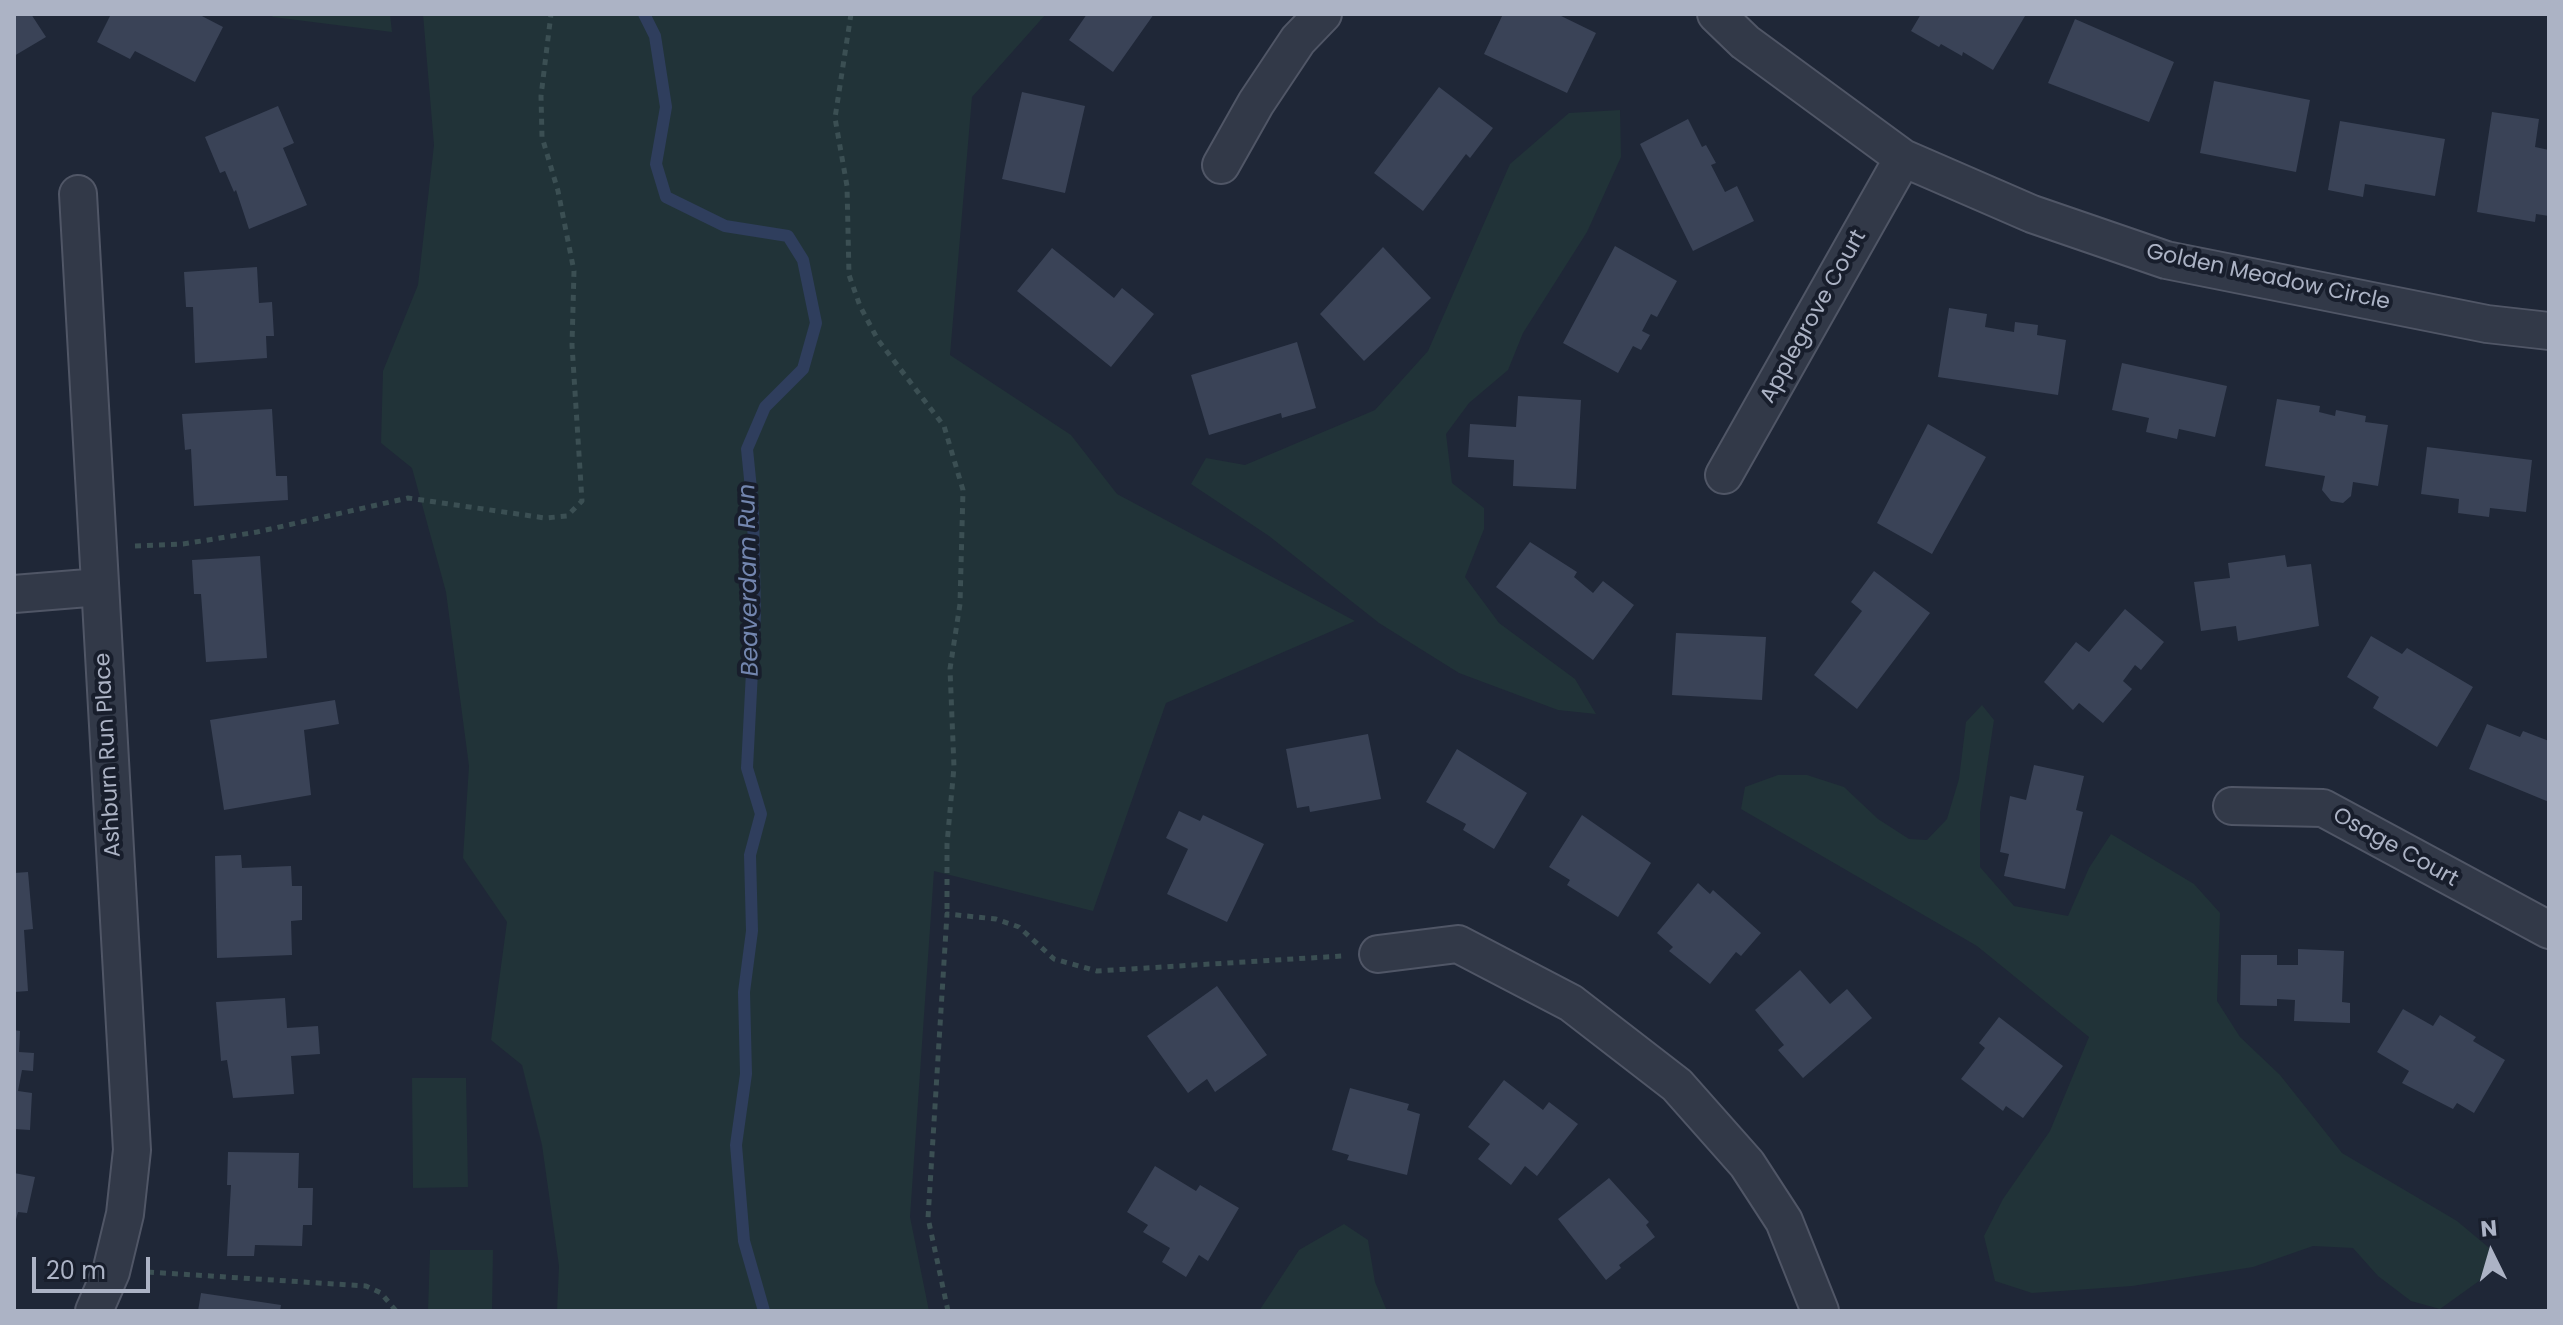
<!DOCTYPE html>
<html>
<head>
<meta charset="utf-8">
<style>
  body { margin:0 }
  #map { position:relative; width:2563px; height:1325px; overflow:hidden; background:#1f2737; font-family:Poppins,sans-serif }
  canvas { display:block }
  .frame { position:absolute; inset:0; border:16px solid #acb3c5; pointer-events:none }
  .north { position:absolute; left:2451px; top:1213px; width:80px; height:80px; -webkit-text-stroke:6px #181e2c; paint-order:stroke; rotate:355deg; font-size:22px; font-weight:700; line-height:32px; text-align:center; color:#acb3c5 }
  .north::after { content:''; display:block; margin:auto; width:28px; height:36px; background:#acb3c5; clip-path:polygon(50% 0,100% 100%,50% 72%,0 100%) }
  .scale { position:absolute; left:32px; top:1257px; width:118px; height:36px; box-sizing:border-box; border:4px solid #acb3c5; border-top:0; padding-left:10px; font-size:24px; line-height:28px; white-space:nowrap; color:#acb3c5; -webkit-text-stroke:6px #181e2c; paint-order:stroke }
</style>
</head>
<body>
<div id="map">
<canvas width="2563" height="1325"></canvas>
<div class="frame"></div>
<div class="north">N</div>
<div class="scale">20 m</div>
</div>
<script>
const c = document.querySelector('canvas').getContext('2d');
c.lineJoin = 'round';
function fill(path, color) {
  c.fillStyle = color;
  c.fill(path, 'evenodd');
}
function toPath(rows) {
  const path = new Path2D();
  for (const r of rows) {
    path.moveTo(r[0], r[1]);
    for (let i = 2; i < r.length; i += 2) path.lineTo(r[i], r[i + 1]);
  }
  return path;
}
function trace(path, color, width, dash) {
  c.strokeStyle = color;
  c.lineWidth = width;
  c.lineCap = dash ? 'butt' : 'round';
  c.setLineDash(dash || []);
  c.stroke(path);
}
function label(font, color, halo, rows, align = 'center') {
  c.font = font + ' Poppins,sans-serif';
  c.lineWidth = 8;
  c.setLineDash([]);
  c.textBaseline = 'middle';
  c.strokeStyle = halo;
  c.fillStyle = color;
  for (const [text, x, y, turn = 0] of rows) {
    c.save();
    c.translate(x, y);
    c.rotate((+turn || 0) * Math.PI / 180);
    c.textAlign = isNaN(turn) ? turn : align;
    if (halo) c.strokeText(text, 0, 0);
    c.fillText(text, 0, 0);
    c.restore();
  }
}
fill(toPath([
  [268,14,390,14,392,32,273,17],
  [423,14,1046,14,972,97,950,355,1071,435,1117,494,1355,621,1166,703,1093,911,934,871,910,1217,929,1311,557,1311,559,1266,542,1145,522,1065,491,1040,507,922,463,858,469,766,446,592,412,468,381,443,383,371,418,285,434,145],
  [1620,110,1621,157,1587,232,1523,333,1508,370,1469,403,1446,434,1452,483,1484,508,1484,529,1465,577,1499,623,1575,679,1596,714,1558,710,1459,673,1379,623,1269,536,1191,484,1206,458,1245,465,1375,410,1428,351,1510,164,1569,113],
  [1982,705,1994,720,1980,813,1980,867,2014,906,2068,916,2089,868,2111,834,2194,884,2220,913,2217,1001,2240,1037,2280,1075,2342,1153,2457,1221,2494,1252,2479,1281,2440,1309,2411,1301,2378,1276,2353,1248,2313,1246,2253,1267,2132,1286,2032,1293,1995,1281,1984,1236,2003,1199,2050,1131,2089,1037,1977,946,1741,809,1745,787,1778,775,1807,775,1844,787,1878,819,1909,839,1927,840,1947,819,1959,779,1966,722],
  [412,1078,466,1078,468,1187,413,1188],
  [1344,1224,1368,1240,1375,1282,1387,1311,1259,1311,1299,1250],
  [430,1250,493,1250,492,1311,428,1311]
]), '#213338');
trace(toPath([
  [644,14,655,36,666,107,656,164,666,197,725,226,788,236,803,260,816,323,803,369,765,407,747,449,753,509,755,614,747,768,761,814,750,855,752,931,744,992,746,1074,736,1145,744,1241,764,1311]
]), '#2f3e5d', 12);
fill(toPath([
  [14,14,31,14,46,37,14,56],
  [111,14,198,14,223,27,195,82,135,51,130,59,97,42],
  [1087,14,1154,14,1113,72,1069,40],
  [1503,14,1557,14,1596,33,1567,93,1484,54],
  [1921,14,2022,14,2025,16,1993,70,1963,52,1962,56,1941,44,1939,47,1911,31],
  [2075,19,2174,62,2149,122,2048,83],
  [2214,81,2310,100,2296,172,2200,153],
  [1439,87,1493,128,1470,158,1466,154,1423,211,1374,173],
  [1022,92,1085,106,1065,193,1002,179],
  [278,106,294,143,283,148,307,205,249,229,236,190,234,192,225,171,220,173,205,137],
  [2492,112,2539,119,2535,147,2549,150,2549,216,2536,214,2535,222,2477,212],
  [1688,119,1702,147,1706,145,1716,163,1711,165,1725,192,1737,186,1754,221,1693,251,1640,144],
  [2340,121,2445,139,2435,196,2365,184,2363,197,2328,190],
  [1615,246,1677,281,1657,317,1651,314,1642,331,1650,335,1641,350,1633,346,1618,373,1563,343],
  [1383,247,1431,298,1364,361,1320,314],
  [1052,248,1114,298,1122,288,1154,314,1111,367,1017,291],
  [257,267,259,303,272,302,274,336,266,336,267,358,195,363,193,307,186,307,184,272],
  [1949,308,1987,314,1985,327,2014,332,2015,322,2038,325,2037,335,2066,340,2058,395,1938,377],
  [1297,342,1316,408,1282,418,1281,413,1209,435,1191,375],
  [2122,363,2227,386,2215,437,2179,429,2177,439,2146,432,2149,418,2112,410],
  [1518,396,1581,400,1576,489,1513,486,1514,460,1468,457,1470,424,1516,427],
  [2277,399,2320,406,2319,412,2335,416,2336,410,2366,416,2365,422,2388,425,2378,486,2353,482,2351,496,2343,503,2331,501,2322,490,2325,476,2265,466],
  [272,409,276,476,287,476,288,500,194,506,191,449,185,450,182,414],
  [1928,424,1986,457,1932,554,1877,523],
  [2427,447,2532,460,2526,512,2490,508,2489,517,2458,513,2459,499,2421,494],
  [1530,542,1577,572,1574,577,1593,593,1603,581,1634,605,1593,660,1496,587],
  [2285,555,2287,567,2311,564,2319,626,2238,641,2236,626,2201,631,2194,582,2230,578,2228,563],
  [260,556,267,658,206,662,201,594,194,594,192,560],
  [1874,571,1930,613,1857,709,1814,675,1862,611,1851,602],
  [2125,609,2164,642,2141,670,2135,665,2123,681,2132,689,2103,723,2079,703,2073,710,2044,682,2076,642,2089,652],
  [1676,633,1766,637,1762,700,1672,695],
  [2371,636,2402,654,2407,648,2473,687,2437,747,2373,708,2379,697,2347,677],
  [335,700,339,724,304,730,311,795,224,810,210,720],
  [2487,724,2520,737,2523,731,2549,741,2549,802,2469,769],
  [1368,734,1381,799,1310,812,1309,806,1297,808,1286,749],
  [1457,749,1527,793,1494,849,1463,830,1466,824,1426,802],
  [2034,765,2084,776,2076,810,2083,812,2065,889,2004,876,2009,854,2000,852,2010,796,2026,800],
  [1179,811,1200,821,1203,815,1264,844,1227,922,1167,894,1188,849,1166,838],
  [1582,815,1651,863,1618,917,1567,885,1570,880,1549,867],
  [241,855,242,868,291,866,292,886,302,886,302,920,291,921,292,955,217,958,215,856],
  [28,872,33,929,24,930,28,991,14,992,14,873],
  [1698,883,1710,894,1713,890,1761,933,1741,956,1736,952,1710,984,1669,951,1673,947,1657,933],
  [2298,949,2344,951,2342,1002,2350,1003,2350,1023,2294,1021,2295,1000,2277,999,2277,1006,2240,1005,2241,955,2277,955,2277,965,2298,965],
  [1800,970,1830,1004,1847,989,1872,1018,1803,1078,1778,1050,1784,1045,1755,1010],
  [1217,986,1267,1055,1215,1092,1207,1079,1188,1093,1147,1036],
  [285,998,287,1028,318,1026,320,1054,291,1056,294,1094,233,1098,227,1060,221,1061,216,1002],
  [2403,1009,2433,1026,2440,1015,2476,1037,2473,1041,2505,1060,2474,1113,2457,1103,2453,1109,2402,1083,2409,1071,2377,1052],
  [1999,1017,2063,1066,2023,1118,2006,1106,2003,1111,1961,1079,1985,1048,1979,1043],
  [14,1030,20,1031,19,1052,34,1053,33,1071,22,1070,18,1091,32,1093,30,1130,14,1129],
  [1504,1080,1543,1110,1549,1102,1578,1124,1537,1176,1525,1166,1511,1185,1478,1159,1490,1144,1468,1127],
  [1350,1088,1409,1104,1407,1110,1420,1114,1407,1175,1347,1160,1349,1155,1332,1150],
  [228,1152,299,1153,298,1188,313,1188,312,1225,303,1225,302,1246,255,1245,254,1256,227,1256,231,1185,227,1185],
  [1155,1166,1196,1191,1200,1185,1239,1208,1208,1261,1199,1255,1186,1277,1162,1262,1170,1248,1143,1232,1148,1225,1127,1212],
  [14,1173,35,1177,27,1213,18,1212,15,1223],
  [1609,1178,1649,1222,1646,1225,1655,1237,1619,1265,1621,1268,1606,1280,1558,1219],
  [201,1293,281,1305,280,1311,198,1311]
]), '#3a4357');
const minor = toPath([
  [1716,14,1745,42,1903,158,2032,214,2166,260,2487,324,2549,331],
  [1221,165,1256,103,1298,40,1323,14],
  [78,194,132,1150,125,1214,111,1272,94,1311],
  [1724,475,1903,158],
  [14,594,100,587],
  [2232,806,2323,808,2549,930],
  [1378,954,1458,944,1571,1003,1677,1085,1747,1164,1784,1221,1820,1311]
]);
trace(minor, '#505666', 40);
trace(toPath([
  [851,14,835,118,847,186,849,275,860,306,878,340,944,426,963,490,960,604,950,669,954,767,947,844,947,914],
  [135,546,183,544,257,532,408,498,545,518,567,516,582,501,572,345,574,271,558,191,542,137,541,96,551,14],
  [148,1272,366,1286,381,1293,396,1311],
  [948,1311,928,1218,947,914,996,919,1019,927,1054,959,1097,971,1342,956]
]), '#3b4f53', 5, [6, 6]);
trace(minor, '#323948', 36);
label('22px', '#acb3c5', '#181e2c', [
  ["Golden Meadow Circle",2268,278,12],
  ["Applegrove Court",1814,317,-61],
  ["Ashburn Run Place",109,755,-93],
  ["Osage Court",2395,848,29]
]);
label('italic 24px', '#7386af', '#181e2c', [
  ["Beaverdam Run",750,580,-91]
]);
</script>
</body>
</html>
